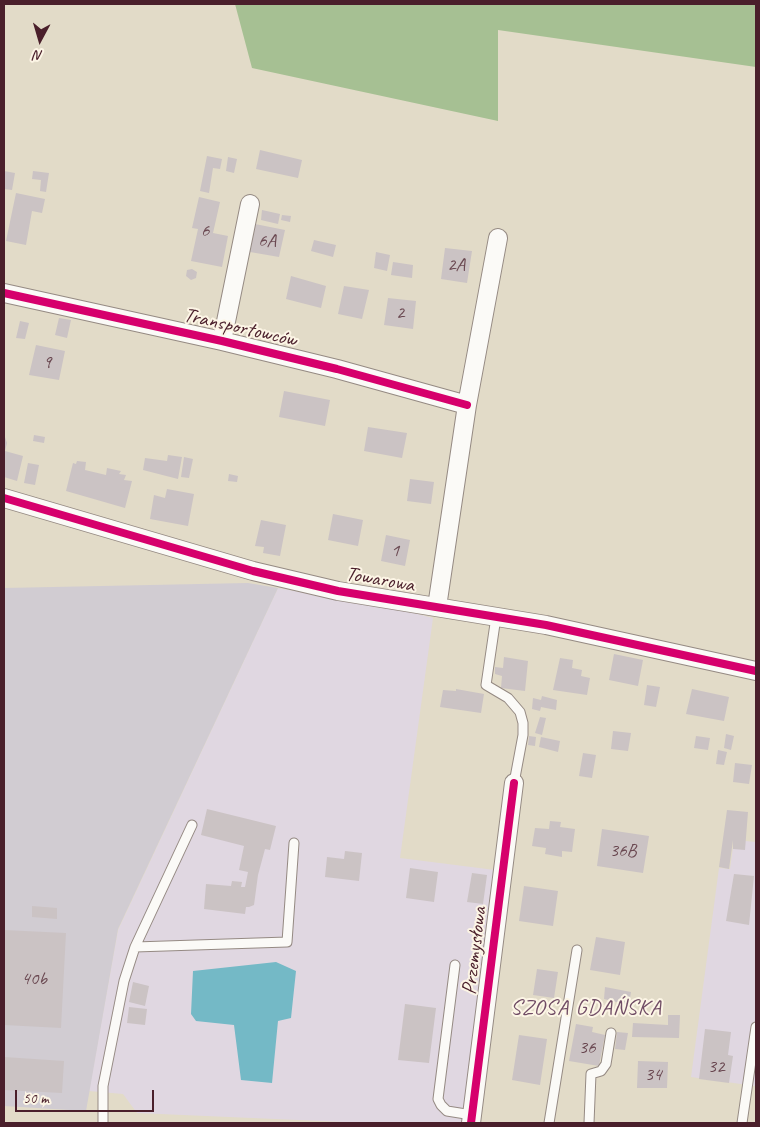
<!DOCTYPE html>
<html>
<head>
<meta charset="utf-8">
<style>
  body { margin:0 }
  #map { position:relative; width:760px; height:1127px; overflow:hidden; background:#e2dbc8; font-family:Caveat,sans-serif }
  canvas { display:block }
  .frame { position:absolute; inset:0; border:5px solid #4a1f2b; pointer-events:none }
  .north { position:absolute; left:15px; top:15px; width:50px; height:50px; -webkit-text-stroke:4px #fcf5e5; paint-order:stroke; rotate:186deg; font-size:14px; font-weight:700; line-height:20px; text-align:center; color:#4a1f2b }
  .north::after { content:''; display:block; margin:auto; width:18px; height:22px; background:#4a1f2b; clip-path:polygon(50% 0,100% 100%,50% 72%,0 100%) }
  .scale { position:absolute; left:15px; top:1090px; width:139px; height:22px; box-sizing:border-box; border:2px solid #4a1f2b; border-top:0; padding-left:6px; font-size:15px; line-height:18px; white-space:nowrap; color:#4a1f2b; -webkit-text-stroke:4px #fcf5e5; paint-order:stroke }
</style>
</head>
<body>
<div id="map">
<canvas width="760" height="1127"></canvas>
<div class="frame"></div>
<div class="north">N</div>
<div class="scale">50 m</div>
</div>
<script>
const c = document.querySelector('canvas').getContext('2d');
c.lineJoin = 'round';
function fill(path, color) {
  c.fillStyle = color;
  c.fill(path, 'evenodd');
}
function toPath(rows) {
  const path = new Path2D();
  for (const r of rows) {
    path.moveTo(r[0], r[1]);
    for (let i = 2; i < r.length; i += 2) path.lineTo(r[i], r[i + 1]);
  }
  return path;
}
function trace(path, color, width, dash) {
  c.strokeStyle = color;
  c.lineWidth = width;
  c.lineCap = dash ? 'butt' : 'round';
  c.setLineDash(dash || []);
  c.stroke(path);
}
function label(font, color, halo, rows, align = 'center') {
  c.font = font + ' Caveat,sans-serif';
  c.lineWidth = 4;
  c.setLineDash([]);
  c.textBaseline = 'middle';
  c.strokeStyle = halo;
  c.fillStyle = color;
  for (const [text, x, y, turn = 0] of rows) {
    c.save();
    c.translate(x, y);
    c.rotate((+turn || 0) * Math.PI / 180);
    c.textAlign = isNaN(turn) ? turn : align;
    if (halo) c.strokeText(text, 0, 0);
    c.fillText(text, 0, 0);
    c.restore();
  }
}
fill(toPath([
  [278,588,414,613,433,618,400,858,495,870,462,1123,367,1123,137,1113,123,1094,89,1091,118,930],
  [734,840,756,842,756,1077,755,1086,691,1077,719,868,730,869]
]), '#e0d7e1');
fill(toPath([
  [248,583,278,588,118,929,86,1111,4,1106,4,588]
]), '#d1ccd2');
fill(toPath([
  [235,4,756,4,756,67,498,30,498,121,252,68]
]), '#a6c093');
fill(toPath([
  [276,962,296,971,291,1018,278,1021,272,1083,241,1080,234,1025,196,1021,191,1014,193,971]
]), '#74b9c6');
fill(toPath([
  [260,150,302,160,298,178,256,169],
  [207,156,222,159,220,169,213,168,209,193,200,191],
  [228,157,237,159,234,173,226,171],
  [4,171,15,173,12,190,4,189],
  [33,171,49,173,46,192,40,191,41,180,32,179],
  [16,193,45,199,42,213,32,211,26,245,6,241],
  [199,197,220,202,213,233,228,236,222,267,191,261,198,229,192,228],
  [262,210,280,214,278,224,261,220],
  [282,215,291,216,290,222,281,220],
  [255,224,285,230,279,257,250,252],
  [314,240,336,245,333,257,311,251],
  [445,248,472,251,467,283,441,279],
  [376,252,390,255,387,271,374,268],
  [393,262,413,265,412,278,391,275],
  [192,269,197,272,196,278,191,280,186,276,187,270],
  [291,276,326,286,321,308,286,299],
  [344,286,369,290,362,319,338,314],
  [388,298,416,301,413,329,384,325],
  [59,318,71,320,67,338,55,335],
  [20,321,29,323,25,339,16,338],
  [36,345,65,351,59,380,29,375],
  [284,391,330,400,325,426,279,417],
  [368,427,407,433,402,458,364,451],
  [4,434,7,443,5,451,23,456,17,481,4,477],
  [34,435,45,437,44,443,33,441],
  [168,455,182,457,178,479,143,470,145,458,167,461],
  [184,457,193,459,189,478,181,477],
  [77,461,86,462,85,470,106,475,107,468,121,471,119,474,126,475,124,480,132,481,125,508,66,491,73,463,76,464],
  [28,463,39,465,35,485,24,483],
  [229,474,238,476,237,482,228,481],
  [410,479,434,482,431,504,407,501],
  [167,489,194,494,188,526,150,519,154,495,165,498],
  [333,514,363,520,358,546,328,540],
  [261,520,286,525,280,556,263,553,264,547,255,546],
  [386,535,410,540,405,566,381,561],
  [614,654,643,660,638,686,609,680],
  [504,657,528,661,525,691,501,688,502,676,495,674,495,667,503,668],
  [560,658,573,660,572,668,582,670,581,676,590,678,587,695,553,690],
  [647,685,660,687,656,707,644,705],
  [456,689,484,694,481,713,440,707,443,690,456,691],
  [692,689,729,697,724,721,686,714],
  [542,696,557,700,556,710,541,707,540,711,532,709,533,698,541,700],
  [540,717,546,718,542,735,535,733],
  [613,731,631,733,628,751,611,749],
  [726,734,734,736,731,750,724,748],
  [529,736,536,737,535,746,528,745],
  [696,736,710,738,708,750,694,748],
  [541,737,560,741,558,752,539,747],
  [718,750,727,752,724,765,716,764],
  [583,753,596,755,592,778,579,776],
  [735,763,752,765,749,784,733,782],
  [207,809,276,826,270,850,265,849,258,875,254,905,249,907,246,907,245,914,204,909,206,884,231,886,232,881,242,882,241,887,245,887,248,872,239,870,244,846,201,835],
  [727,810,748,812,745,850,733,849,733,840,729,869,719,867],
  [550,821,561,822,560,827,575,829,572,852,562,851,562,857,545,854,546,848,532,846,535,828,549,829],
  [602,829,649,836,643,873,597,866],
  [345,851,362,853,359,881,325,877,327,857,344,859],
  [410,868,438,872,434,902,406,898],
  [472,873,487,875,483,904,467,902],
  [734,874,754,876,749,925,726,921],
  [524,886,558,891,553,926,519,921],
  [32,906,57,908,57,919,32,917],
  [4,930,66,933,61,1028,4,1025],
  [596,937,625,942,620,975,590,970],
  [537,969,558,972,554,998,533,995],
  [133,982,149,986,145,1006,129,1002],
  [605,987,631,992,629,1005,604,999],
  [405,1004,436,1008,429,1063,398,1060],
  [129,1007,147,1009,145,1025,127,1023],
  [668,1015,680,1015,679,1038,632,1037,633,1023,668,1025],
  [576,1024,593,1027,592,1032,605,1035,599,1066,569,1061],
  [705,1029,731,1032,728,1055,733,1056,729,1083,699,1079],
  [617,1032,628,1033,625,1050,615,1049],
  [519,1035,547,1039,540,1085,512,1080],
  [4,1057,64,1061,62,1093,4,1090],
  [638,1061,668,1062,667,1088,637,1088]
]), '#cbc3c4');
const lane = toPath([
  [496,617,486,685,508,698,520,712,523,723,523,735,514,783],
  [135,947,192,825],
  [455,965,438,1099,441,1105,447,1111,472,1115],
  [103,1123,103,1086,124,981,135,947,287,942,294,843],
  [549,1123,577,950],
  [589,1123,591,1074,601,1071,606,1064,611,1033],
  [742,1123,756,1027]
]);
const street = toPath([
  [4,293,222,341,337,369,467,405],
  [222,341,250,204],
  [4,498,253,571,338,591,546,625,756,671],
  [437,607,467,405,498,238],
  [471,1123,514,783]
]);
trace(lane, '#958a83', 11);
trace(street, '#958a83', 20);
trace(lane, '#fbfaf7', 9);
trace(street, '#fbfaf7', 18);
trace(toPath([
  [4,293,222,341,337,369,467,405],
  [4,498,253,571,338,591,546,625,756,671],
  [471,1123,514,783]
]), '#d6006c', 8);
label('19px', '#6a4851', null, [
  ["6",205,231],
  ["6A",267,241],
  ["2A",456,265],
  ["2",400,313],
  ["9",47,363],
  ["1",395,551],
  ["36B",623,851],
  ["40b",34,979],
  ["36",587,1048],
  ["32",716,1067],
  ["34",653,1075]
]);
label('21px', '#4a1f2b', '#fcf5e5', [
  ["Transportowców",240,328,13],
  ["Towarowa",380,580,10],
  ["Przemysłowa",475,951,-83]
]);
c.letterSpacing = '1px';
label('22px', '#704c65', '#fcf5e5', [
  ["SZOSA GDAŃSKA",586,1008]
]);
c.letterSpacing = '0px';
</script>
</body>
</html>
